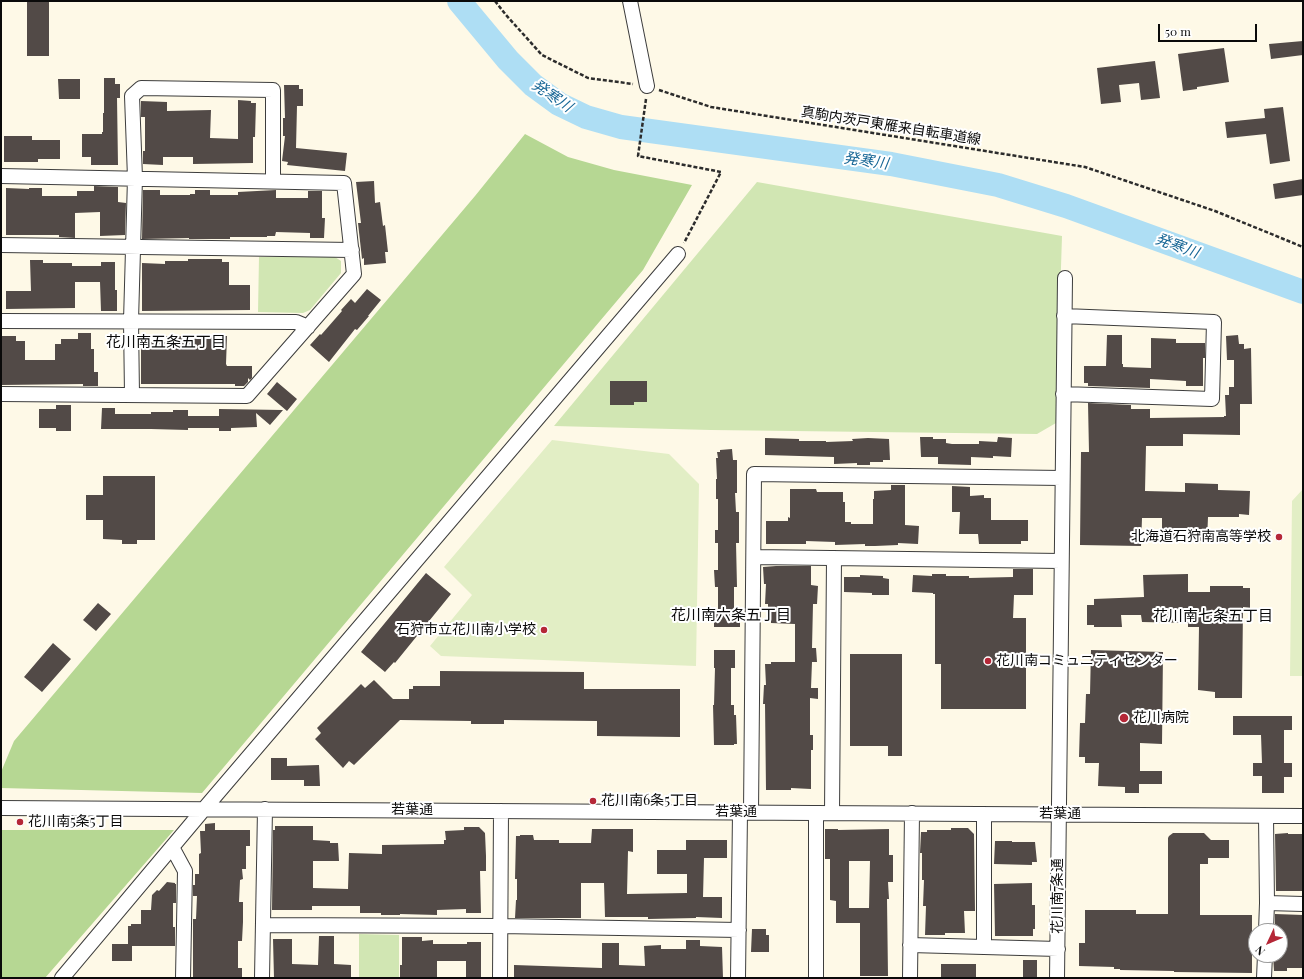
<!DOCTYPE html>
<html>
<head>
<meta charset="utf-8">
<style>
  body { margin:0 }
  #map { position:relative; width:1304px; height:979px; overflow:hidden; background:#fef9e7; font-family:"Playfair Display",serif }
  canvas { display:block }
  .frame { position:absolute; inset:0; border:2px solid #0a0a0a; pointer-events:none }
  .north { position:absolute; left:1248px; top:923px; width:40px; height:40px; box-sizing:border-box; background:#fff; border:1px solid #9d9d9d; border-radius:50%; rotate:226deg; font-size:11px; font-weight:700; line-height:16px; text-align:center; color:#0a0a0a }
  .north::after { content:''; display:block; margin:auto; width:14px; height:18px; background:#b52737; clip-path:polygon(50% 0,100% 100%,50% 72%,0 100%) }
  .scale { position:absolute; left:1158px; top:24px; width:99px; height:18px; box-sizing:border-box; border:2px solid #0a0a0a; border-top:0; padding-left:5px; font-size:12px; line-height:14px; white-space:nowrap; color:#0a0a0a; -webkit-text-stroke:3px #fff; paint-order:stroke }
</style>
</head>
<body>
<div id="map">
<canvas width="1304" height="979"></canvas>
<div class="frame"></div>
<div class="north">N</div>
<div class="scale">50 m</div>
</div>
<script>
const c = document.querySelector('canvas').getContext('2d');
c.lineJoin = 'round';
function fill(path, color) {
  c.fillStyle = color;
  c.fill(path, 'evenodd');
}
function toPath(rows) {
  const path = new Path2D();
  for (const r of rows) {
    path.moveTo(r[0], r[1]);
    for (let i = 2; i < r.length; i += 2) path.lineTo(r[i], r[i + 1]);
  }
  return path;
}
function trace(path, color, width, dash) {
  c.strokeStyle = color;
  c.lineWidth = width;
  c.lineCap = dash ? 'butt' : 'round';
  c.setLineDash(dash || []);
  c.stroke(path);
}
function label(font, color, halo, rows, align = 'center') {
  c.font = font + ' "Playfair Display","Noto Sans JP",serif';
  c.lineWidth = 4;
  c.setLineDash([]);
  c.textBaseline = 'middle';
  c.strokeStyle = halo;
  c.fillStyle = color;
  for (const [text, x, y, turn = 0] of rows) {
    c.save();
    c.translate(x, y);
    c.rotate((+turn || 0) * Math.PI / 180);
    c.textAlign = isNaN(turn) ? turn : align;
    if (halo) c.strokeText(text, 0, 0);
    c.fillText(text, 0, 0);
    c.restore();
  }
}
fill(toPath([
  [757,182,1062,236,1056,423,1037,434,711,430,554,426],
  [259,257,335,257,341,261,341,273,310,310,303,313,258,312],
  [359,934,399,935,399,978,359,978]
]), '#d1e6b3');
fill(toPath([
  [525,134,568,157,614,170,692,185,643,270,202,793,1,788,1,772,14,741,475,196],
  [1,830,174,830,45,978,1,978]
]), '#b6d793');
fill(toPath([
  [552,440,669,454,699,484,696,666,441,656,430,646,472,595,444,567],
  [1303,489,1303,676,1290,676,1292,501]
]), '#e2eec5');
trace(toPath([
  [459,1,508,60,533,85,559,104,586,117,621,127,891,164,998,185,1066,206,1303,292]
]), '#aedef4', 24);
fill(toPath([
  [27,1,49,1,49,56,27,56],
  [1303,41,1303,55,1271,59,1269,44],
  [1224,48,1229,82,1197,87,1197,89,1183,91,1178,54],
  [1155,61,1160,98,1141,100,1139,83,1119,85,1121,102,1101,104,1097,68],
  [104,78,115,78,115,84,120,84,120,98,117,98,118,165,91,165,91,157,82,157,82,134,102,134,102,132,103,132,103,113,104,113],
  [58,79,80,79,80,99,59,99],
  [284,85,299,85,299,89,303,89,303,106,297,106,296,148,347,153,345,171,287,165,288,162,282,161,285,136,283,136,283,118,285,118],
  [238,100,251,101,251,103,256,103,255,137,253,137,253,163,193,164,193,157,163,157,163,165,143,164,143,151,145,151,145,117,141,117,141,101,167,102,167,111,211,110,210,138,238,139],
  [1283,107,1290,161,1270,164,1266,134,1227,138,1225,122,1265,118,1264,109],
  [4,136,32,136,32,140,60,140,60,159,38,159,38,162,4,162],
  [1303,179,1303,195,1275,199,1273,184],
  [374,181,375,203,380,202,383,226,385,225,388,252,385,252,386,263,364,265,364,258,362,259,358,223,361,223,356,182],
  [94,186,118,187,118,202,126,203,125,235,100,236,100,212,75,213,75,238,59,237,59,235,6,235,6,188,29,189,29,188,42,188,42,196,77,196,77,191,94,191],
  [143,190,160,190,160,195,190,195,190,194,195,194,195,190,210,190,210,195,238,195,238,192,276,190,276,198,308,198,308,191,322,191,322,218,325,218,324,238,310,238,310,233,276,232,275,236,267,236,267,237,230,237,230,239,189,239,189,238,142,239],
  [188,259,222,259,222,262,229,262,229,285,250,285,250,310,142,311,142,263,165,264,165,261,188,261],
  [30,260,43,260,43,263,72,263,72,266,101,266,101,262,115,262,115,290,117,290,117,311,101,311,100,282,75,282,75,308,6,309,6,291,31,291],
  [367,289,381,300,368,316,369,316,357,330,355,329,329,362,310,345,320,334,321,335,342,311,341,310,351,299,355,303],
  [78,333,91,333,91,349,94,349,94,372,98,372,98,386,83,386,83,384,1,385,1,336,16,336,16,341,25,341,25,360,55,360,55,344,61,344,61,339,78,339],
  [1107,335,1122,335,1122,364,1123,364,1123,367,1151,368,1151,338,1176,339,1176,343,1205,343,1205,358,1203,358,1203,386,1186,386,1186,381,1150,379,1150,388,1088,386,1088,383,1084,383,1084,366,1106,366],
  [1238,335,1239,344,1244,344,1244,349,1251,348,1252,404,1240,404,1240,435,1183,434,1183,446,1146,446,1145,491,1185,492,1185,483,1218,484,1218,490,1250,491,1249,515,1239,514,1239,517,1208,517,1207,541,1162,540,1162,518,1142,518,1141,546,1080,545,1081,452,1089,452,1088,403,1131,405,1131,409,1150,409,1150,418,1224,417,1224,416,1226,416,1225,395,1229,395,1229,387,1234,387,1234,360,1227,360,1226,336],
  [166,336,227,336,226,364,227,366,252,366,252,378,250,380,248,378,248,382,244,386,235,386,235,384,141,384,141,342,166,342],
  [610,381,647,381,647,402,634,402,634,405,610,405],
  [277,382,297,399,287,411,267,394],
  [56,405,71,405,71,431,56,431,56,428,39,428,39,409,56,409],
  [102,408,115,408,115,414,151,414,151,412,173,412,173,410,188,410,188,416,219,416,219,409,283,410,270,425,256,413,257,427,231,428,231,431,219,431,219,428,188,428,188,430,151,429,101,429],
  [920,437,933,437,933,439,946,439,946,443,952,444,979,444,979,441,997,442,998,437,1012,438,1011,457,993,456,993,458,971,457,971,465,938,464,938,457,921,457],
  [765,438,799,439,799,441,826,441,826,442,853,441,852,439,868,438,889,439,890,460,883,460,883,462,870,462,870,465,857,465,857,463,834,464,834,457,765,455],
  [732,449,733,460,737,460,737,493,735,493,736,512,739,512,739,543,736,543,737,587,734,587,734,612,740,612,740,627,714,627,714,612,718,612,718,587,715,587,714,570,718,570,718,543,715,543,715,530,718,530,718,499,716,499,716,479,717,479,716,458,718,458,717,452,720,452,720,450],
  [103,476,155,476,155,540,137,540,137,544,122,544,122,540,103,539,103,520,86,520,86,495,103,495],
  [891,485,905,485,905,525,919,526,918,544,898,543,898,545,875,546,865,546,865,544,835,545,835,542,806,541,806,544,766,544,766,521,788,521,788,517,790,518,790,489,816,489,817,492,843,492,843,502,845,502,845,522,851,522,851,524,873,524,873,499,874,499,874,491,891,490],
  [952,486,970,487,970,496,984,495,984,498,991,498,991,520,1028,520,1028,541,1021,541,1021,544,979,544,978,534,959,534,960,512,952,512],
  [776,566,811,566,811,585,818,586,817,604,813,604,812,648,816,648,817,662,812,662,811,688,818,688,818,699,810,698,810,735,813,735,813,750,811,750,811,789,791,788,791,790,766,790,765,704,763,704,764,685,766,685,765,664,771,664,771,662,795,662,795,624,771,623,771,613,768,613,768,604,765,604,766,584,764,584,763,567],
  [1013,569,1033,569,1033,595,1014,595,1013,618,1026,618,1026,709,941,709,941,664,935,664,935,594,933,594,933,593,912,592,913,575,932,576,932,574,946,574,946,576,969,576,969,578,1013,577],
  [426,573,451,594,395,663,394,662,385,672,361,652],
  [1188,574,1188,592,1210,592,1210,586,1243,586,1243,588,1250,588,1250,608,1243,607,1242,698,1215,698,1215,692,1198,690,1199,627,1188,627,1188,623,1142,622,1141,615,1121,615,1122,627,1094,627,1094,625,1087,625,1087,605,1094,605,1094,599,1144,597,1143,575],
  [860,575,883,576,883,578,889,579,889,595,872,595,872,593,844,592,844,577,860,577],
  [98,603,111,614,96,631,83,620],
  [53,643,71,659,42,692,24,677],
  [714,650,735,650,735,668,731,668,731,705,734,705,734,715,736,715,737,744,734,744,734,745,714,745,713,705,714,705,715,668,714,668],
  [1091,650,1163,652,1162,744,1140,743,1140,771,1162,771,1162,784,1139,784,1139,793,1125,793,1125,787,1098,786,1099,763,1085,763,1085,757,1079,757,1080,723,1085,723,1086,694,1090,694],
  [850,654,902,654,902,756,888,756,888,746,850,746],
  [440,671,584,672,584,689,680,689,680,737,597,736,597,721,504,720,504,724,471,724,471,721,400,720,354,765,349,761,343,768,315,739,321,733,317,728,361,684,365,688,374,680,393,699,409,699,409,689,413,689,413,686,440,686],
  [1233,716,1292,716,1292,730,1284,730,1284,763,1292,763,1292,777,1284,777,1284,793,1262,793,1262,776,1253,776,1253,763,1262,763,1261,735,1233,735],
  [271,758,287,758,287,766,319,765,320,786,304,786,304,780,271,780],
  [215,823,215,830,250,830,250,846,246,846,246,869,242,869,243,879,240,880,239,902,243,902,243,922,242,941,238,941,238,968,242,968,242,978,193,978,193,919,196,919,197,896,193,896,193,885,195,885,195,874,199,874,199,854,201,853,200,831,205,831,205,824],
  [275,826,313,826,313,840,330,841,330,843,338,843,339,861,313,861,313,888,348,889,349,853,382,854,382,845,444,844,444,840,446,840,445,831,464,830,464,827,479,827,485,833,486,856,486,871,480,871,481,913,466,913,466,909,437,910,437,915,400,914,400,915,381,915,381,913,360,913,360,906,312,906,312,910,272,910,273,830,275,830],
  [951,828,968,828,974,834,975,911,964,911,965,933,945,933,945,935,925,935,926,906,923,906,924,880,922,880,922,853,920,853,921,832,927,832,927,830,951,830],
  [592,829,633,829,633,852,628,851,627,894,687,893,687,874,657,874,657,850,686,850,686,840,727,840,727,858,704,858,703,897,722,897,722,918,696,917,696,918,648,919,648,917,605,917,604,883,581,883,581,918,515,918,516,900,517,900,517,879,515,879,516,836,520,836,520,835,533,835,534,840,559,840,559,843,591,843],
  [825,829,838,829,838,830,889,829,889,855,893,855,893,882,888,882,889,899,887,899,888,976,860,976,860,923,836,923,836,901,830,900,830,859,825,859],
  [849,861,870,861,869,908,849,908],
  [1173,833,1204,833,1211,840,1229,840,1229,858,1208,858,1208,864,1200,864,1200,915,1252,915,1252,973,1174,972,1174,971,1120,970,1120,969,1114,969,1114,967,1079,966,1079,943,1085,943,1085,910,1136,910,1136,914,1168,914,1168,838,1169,836],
  [1288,833,1288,834,1303,834,1303,891,1276,891,1275,834],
  [995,841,1012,841,1012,842,1035,842,1037,862,1032,862,1032,865,994,864],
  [167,882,175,883,175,884,176,884,176,903,173,903,173,927,175,927,175,946,132,946,132,961,112,961,112,944,128,944,128,926,131,926,131,924,141,924,141,910,151,910,152,895,157,890,159,891],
  [1032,883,1032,905,1035,905,1035,929,1033,929,1033,936,995,936,994,884],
  [1275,914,1303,915,1303,968,1287,968,1287,971,1274,971,1273,955,1280,955,1280,931,1275,931],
  [752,929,766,929,766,935,769,935,769,952,751,952],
  [319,936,334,936,334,964,351,965,351,978,274,978,273,939,292,939,292,964,318,965],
  [402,937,422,937,422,941,433,940,433,944,467,944,467,942,481,942,481,978,466,978,466,961,437,961,437,978,400,978,400,965,402,965],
  [686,940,700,940,700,946,722,947,723,978,514,978,514,965,602,968,602,943,619,943,619,965,645,966,644,946,661,945,661,949,686,949],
  [1023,960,1037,960,1037,978,1023,978],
  [941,964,976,964,976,978,941,978]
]), '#524a47');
const minor = toPath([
  [630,1,647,86],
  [1,176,344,183,354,274,247,396,1,394],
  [1,245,352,250],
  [1,321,296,322,308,327],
  [1063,394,1212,399,1214,322,1064,316],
  [132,395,131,321,135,178,132,96,141,88,273,90,273,181],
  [754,557,1061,561],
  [1,808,1303,816],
  [751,812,754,474,1062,478],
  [832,813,834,558],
  [984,814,984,947],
  [172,847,185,871,183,978],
  [1267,903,1303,904],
  [263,925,500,926,739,930],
  [1266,931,1267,903,1266,816],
  [910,945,1058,949],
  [62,978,204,809,678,254],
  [262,978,265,809],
  [500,978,501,811],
  [738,978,740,812],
  [816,978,816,813],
  [910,978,912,813],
  [1057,978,1065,278],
  [1264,978,1265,955]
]);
trace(minor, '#3d3d3d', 16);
trace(toPath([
  [495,1,506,15,542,55,588,78,633,84],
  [659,90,711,107,1085,167,1215,211,1303,247],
  [646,99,638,156,721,172,684,243]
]), '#2c2c2c', 2.5, [4, 2]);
trace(minor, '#fff', 14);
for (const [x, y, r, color] of [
  [1279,537,4,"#b52737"],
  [544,630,4,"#b52737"],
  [988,661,4,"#b52737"],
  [1124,718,5,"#b52737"],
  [593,801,4,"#b52737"],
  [20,822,4,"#b52737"]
]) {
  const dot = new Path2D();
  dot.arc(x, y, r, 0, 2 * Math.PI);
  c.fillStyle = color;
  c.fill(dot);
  trace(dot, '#fff', 1.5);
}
label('14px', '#0a0a0a', '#fff', [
  ["真駒内茨戸東雁来自転車道線",891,126,9],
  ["若葉通",412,810],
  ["若葉通",736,812],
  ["若葉通",1060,814],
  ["花川南7条通",1058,896,-90]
]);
label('14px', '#0a0a0a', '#fff', [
  ["北海道石狩南高等学校",1271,537,"right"],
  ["石狩市立花川南小学校",536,630,"right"],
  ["花川南コミュニティセンター",996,661],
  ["花川病院",1133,718],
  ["花川南6条5丁目",601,801],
  ["花川南5条5丁目",28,822]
], 'left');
label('italic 15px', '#186796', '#fff', [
  ["発寒川",552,96,34],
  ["発寒川",866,161,8],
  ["発寒川",1177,246,20]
]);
label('15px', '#0a0a0a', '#fff', [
  ["花川南五条五丁目",166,342],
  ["花川南六条五丁目",731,615],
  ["花川南七条五丁目",1213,616]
]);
</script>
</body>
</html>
